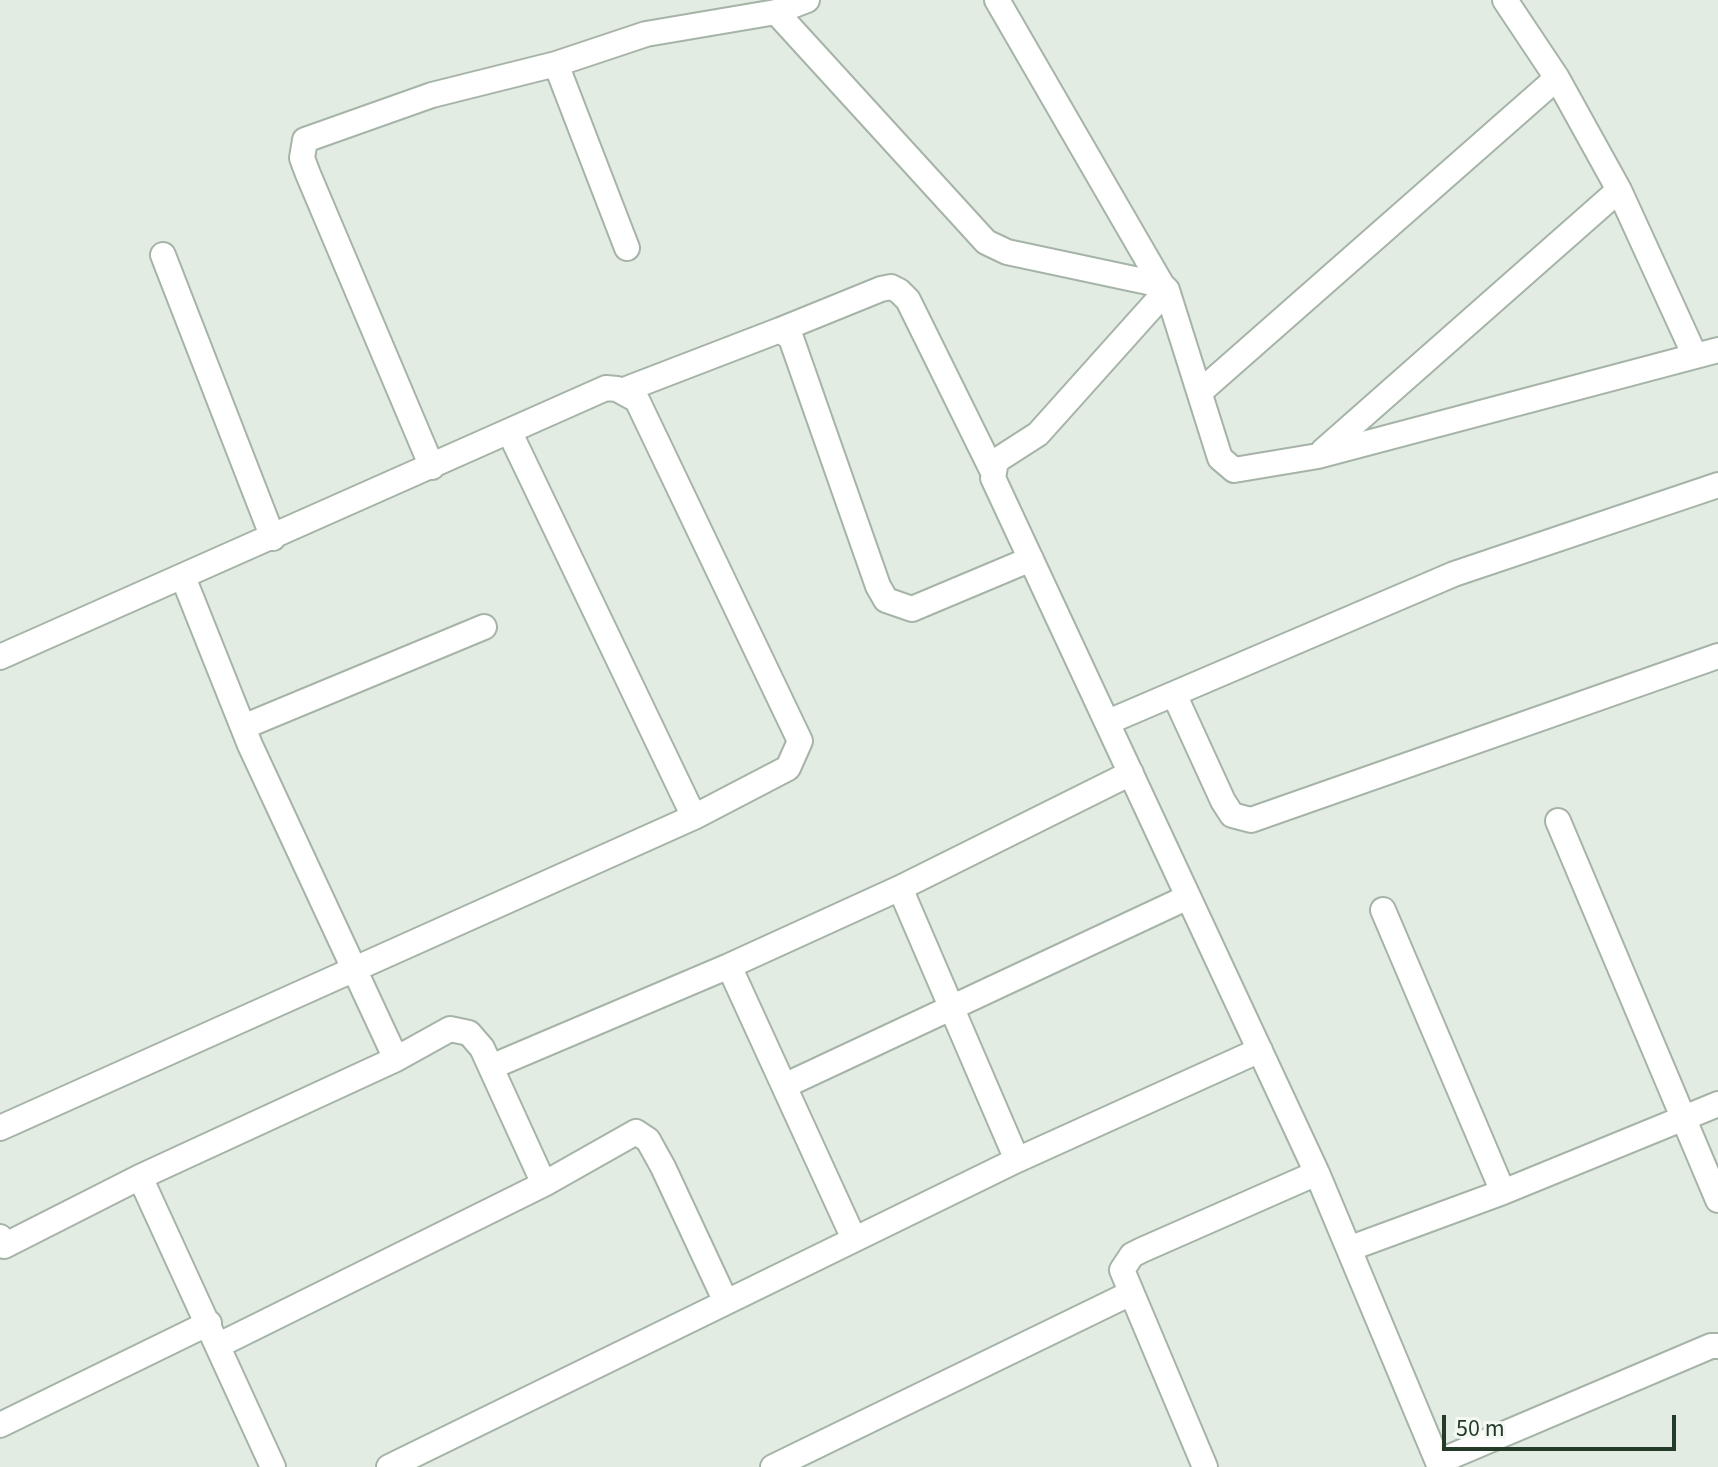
<!DOCTYPE html>
<html>
<head>
<meta charset="utf-8">
<style>
  body { margin:0 }
  #map { position:relative; width:1718px; height:1467px; overflow:hidden; background:#e3ece3; font-family:"Source Sans 3",sans-serif }
  canvas { display:block }
  .scale { position:absolute; left:1442px; top:1415px; width:234px; height:36px; box-sizing:border-box; border:4px solid #243c27; border-top:0; padding-left:10px; font-size:24px; line-height:28px; white-space:nowrap; color:#243c27; -webkit-text-stroke:6px #f4f9f4; paint-order:stroke }
</style>
</head>
<body>
<div id="map">
<canvas width="1718" height="1467"></canvas>
<div class="scale">50 m</div>
</div>
<script>
const c = document.querySelector('canvas').getContext('2d');
c.lineJoin = 'round';
function toPath(rows) {
  const path = new Path2D();
  for (const r of rows) {
    path.moveTo(r[0], r[1]);
    for (let i = 2; i < r.length; i += 2) path.lineTo(r[i], r[i + 1]);
  }
  return path;
}
function trace(path, color, width, dash) {
  c.strokeStyle = color;
  c.lineWidth = width;
  c.lineCap = dash ? 'butt' : 'round';
  c.setLineDash(dash || []);
  c.stroke(path);
}
const street = toPath([
  [997,0,1162,285],
  [1505,0,1557,78,1619,190,1695,356],
  [776,12,986,242,1007,252,1162,285,1167,290,1220,458,1234,470,1318,456,1718,350],
  [556,64,627,248],
  [163,255,273,538],
  [1167,290,1038,434,996,461,993,478,1317,1173,1440,1467],
  [780,330,881,289,891,287,899,291,908,300,992,470],
  [624,390,780,330,791,338,878,586,886,600,912,609,1031,559],
  [1200,392,1557,78],
  [510,433,694,817],
  [1323,451,1619,190],
  [432,467,308,174,302,158,305,140,432,95,556,64,646,34,776,12,807,0],
  [183,577,250,745,396,1059],
  [0,657,606,388,617,389,637,400,800,741,788,768,694,817,0,1128],
  [1174,694,1223,801,1232,815,1251,820,1718,656],
  [1108,722,1454,574,1718,485],
  [243,727,484,627],
  [1558,821,1718,1200],
  [1383,910,1503,1192],
  [491,1067,729,966],
  [784,1086,1188,897],
  [1017,1160,1260,1050],
  [140,1177,396,1059,450,1029,469,1033,482,1048,544,1184],
  [0,1237,4,1246,140,1177,273,1467],
  [854,1239,729,966,900,888,1131,773],
  [1351,1248,1503,1192,1718,1104],
  [219,1345,544,1184,636,1132,648,1140,663,1167,726,1302],
  [0,1425,209,1323],
  [1438,1462,1711,1346,1718,1346],
  [389,1467,1017,1160,900,888],
  [773,1467,1129,1294],
  [1205,1467,1122,1270,1132,1255,1142,1250,1317,1173]
]);
trace(street, '#a6b4a7', 28);
trace(street, '#fff', 24);
</script>
</body>
</html>
